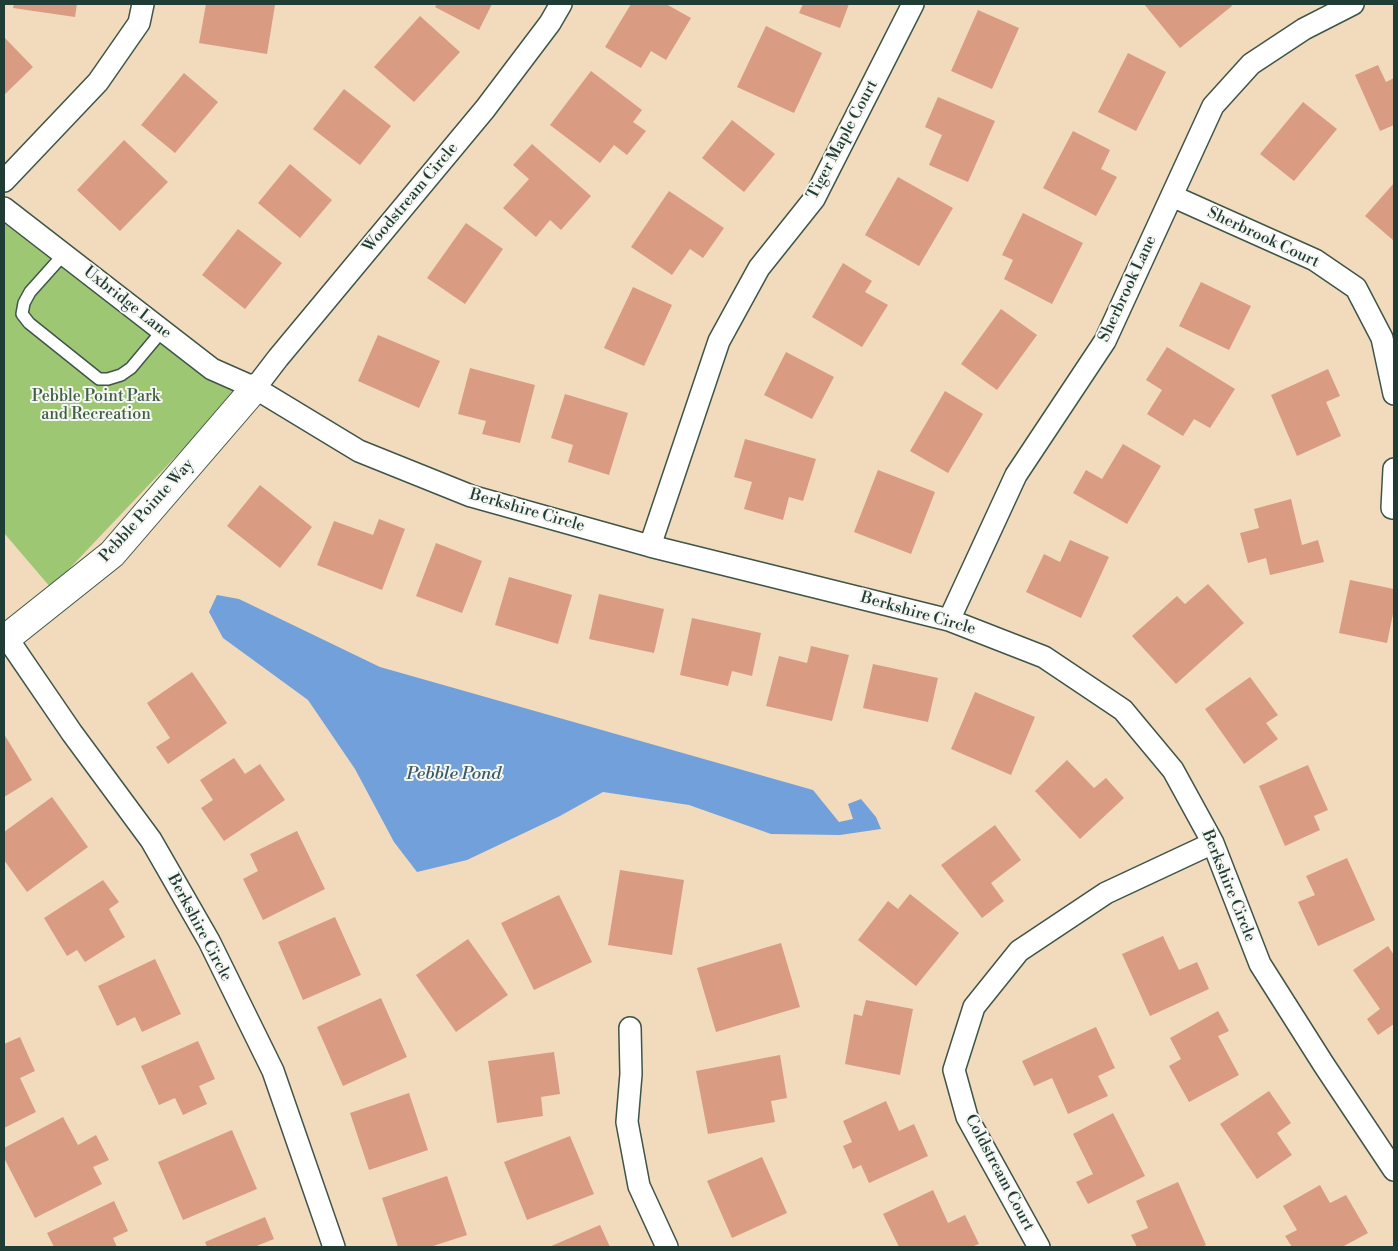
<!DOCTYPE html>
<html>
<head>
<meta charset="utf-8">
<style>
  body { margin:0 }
  #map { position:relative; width:1398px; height:1251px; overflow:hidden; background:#f1dbbc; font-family:"Libre Bodoni",serif }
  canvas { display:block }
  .frame { position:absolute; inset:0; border:5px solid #1f3d34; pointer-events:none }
</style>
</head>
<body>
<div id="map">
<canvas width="1398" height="1251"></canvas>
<div class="frame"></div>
</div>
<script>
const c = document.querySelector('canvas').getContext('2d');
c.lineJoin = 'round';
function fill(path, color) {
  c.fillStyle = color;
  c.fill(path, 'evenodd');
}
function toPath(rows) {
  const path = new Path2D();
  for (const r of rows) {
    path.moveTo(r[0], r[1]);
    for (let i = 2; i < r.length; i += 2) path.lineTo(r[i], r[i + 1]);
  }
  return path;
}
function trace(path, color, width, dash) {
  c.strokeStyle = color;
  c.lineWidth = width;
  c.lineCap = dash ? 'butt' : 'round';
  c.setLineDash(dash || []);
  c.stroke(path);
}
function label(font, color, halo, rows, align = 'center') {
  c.font = font + ' "Libre Bodoni",serif';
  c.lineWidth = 4;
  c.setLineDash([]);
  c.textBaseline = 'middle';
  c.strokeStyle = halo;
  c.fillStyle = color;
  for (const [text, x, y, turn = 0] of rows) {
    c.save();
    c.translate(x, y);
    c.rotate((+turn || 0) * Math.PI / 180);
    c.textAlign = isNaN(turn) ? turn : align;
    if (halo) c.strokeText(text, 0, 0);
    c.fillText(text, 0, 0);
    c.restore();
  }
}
fill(toPath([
  [4,223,236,393,51,588,4,533]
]), '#9ec774');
fill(toPath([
  [217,595,239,599,380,667,813,790,839,822,853,819,848,804,861,799,876,817,881,829,840,835,771,834,689,805,603,792,560,816,467,860,417,872,394,842,355,769,308,700,223,638,209,612]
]), '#72a0db');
fill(toPath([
  [14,4,77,4,75,17,13,8],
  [206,4,275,5,267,54,199,43],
  [437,4,492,4,479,30,435,7],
  [631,4,666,4,691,18,666,60,651,51,641,68,605,47],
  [803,4,849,4,840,28,799,13],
  [1144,4,1231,4,1232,6,1180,48],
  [978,10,1019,28,992,89,951,71],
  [420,16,460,52,414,102,374,67],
  [766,26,822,53,794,113,737,87],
  [4,37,33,67,4,95],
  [1128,53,1166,72,1136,131,1098,112],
  [1378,65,1386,82,1394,78,1394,125,1380,131,1355,75],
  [591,71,642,110,633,122,646,131,627,155,614,145,600,163,550,125],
  [184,73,218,102,175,153,141,125],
  [344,89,391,126,360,165,313,129],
  [938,97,995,121,968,182,929,165,942,135,925,127],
  [1303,102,1337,129,1294,181,1260,154],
  [732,120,775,154,744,192,702,158],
  [1073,131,1110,150,1101,169,1117,177,1096,216,1043,188],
  [124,140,168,182,120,231,77,190],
  [532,144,591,196,561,230,550,220,536,237,503,208,529,179,513,165],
  [290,164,332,200,300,238,258,203],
  [898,177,953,208,919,266,865,235],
  [1394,183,1394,241,1365,216],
  [669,191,724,228,703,258,690,249,672,275,631,247],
  [1023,213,1083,243,1052,304,1004,279,1013,260,1002,255],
  [466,223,503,249,465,304,427,278],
  [238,229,282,263,245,309,202,275],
  [843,263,872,281,865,292,888,305,862,347,812,317],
  [1201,282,1251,306,1229,350,1179,326],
  [633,287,672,305,644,366,604,348],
  [1001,309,1037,335,997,390,961,364],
  [378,335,440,361,419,408,358,381],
  [1167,347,1235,389,1210,428,1194,419,1183,436,1147,414,1162,390,1146,380],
  [786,352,834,377,812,419,764,395],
  [470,368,535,385,520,443,482,434,486,421,458,414],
  [1328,369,1340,396,1326,402,1341,436,1297,456,1271,395],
  [945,391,983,414,948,473,910,451],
  [565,394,628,413,609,475,568,462,573,445,551,438],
  [745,439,816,459,803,501,789,497,783,520,744,509,752,482,734,477],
  [1123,444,1161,466,1127,524,1073,493,1086,470,1102,479],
  [878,470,935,492,911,554,854,532],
  [260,485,312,527,280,568,227,526],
  [1291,499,1302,545,1318,540,1324,562,1270,575,1266,558,1248,563,1240,533,1259,528,1254,509],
  [379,519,405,529,382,590,317,565,334,521,373,535],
  [1070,540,1109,557,1081,618,1026,592,1044,554,1060,562],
  [436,543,482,561,462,613,416,596],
  [509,577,572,595,558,644,495,625],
  [1350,580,1394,589,1394,609,1387,643,1339,633],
  [1208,584,1244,623,1176,684,1132,636,1177,596,1185,604],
  [599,594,664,609,654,653,589,639],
  [692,618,761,633,752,676,732,671,728,686,680,675],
  [811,646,849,655,832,721,766,706,779,656,807,663],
  [873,664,938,678,928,722,863,708],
  [192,672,227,723,168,764,156,747,170,738,147,703],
  [1250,677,1278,715,1266,723,1278,739,1244,764,1205,709],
  [975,692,1035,717,1011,775,951,749],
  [4,734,32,780,4,797],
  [234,758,245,774,260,764,285,800,224,841,201,808,213,800,200,780],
  [1067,760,1094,788,1106,778,1124,798,1080,839,1035,791],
  [1308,765,1328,810,1314,816,1320,830,1285,846,1259,786],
  [52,797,88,847,27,892,4,860,4,832],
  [995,825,1021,860,991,883,1004,901,982,918,941,865],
  [297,831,325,889,263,920,243,879,258,871,250,854],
  [1347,858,1375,920,1318,946,1298,902,1315,895,1306,876],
  [620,870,684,880,672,955,608,945],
  [103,880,119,902,109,909,125,937,85,962,77,950,67,956,44,918],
  [910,894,959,933,916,986,858,940,888,901,898,909],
  [559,895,592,962,534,990,501,923],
  [335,917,361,975,303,1000,278,942],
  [1163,936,1179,970,1197,962,1209,989,1150,1016,1122,954],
  [468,939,508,995,456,1032,416,975],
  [781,943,800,1007,716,1032,697,968],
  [1388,946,1394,955,1394,1024,1378,1035,1367,1019,1380,1009,1353,970],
  [155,959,181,1014,142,1032,135,1017,117,1026,98,986],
  [381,998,407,1057,343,1086,317,1027],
  [866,1000,913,1009,900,1075,845,1064,854,1014,862,1016],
  [1218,1011,1229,1031,1218,1036,1239,1075,1189,1102,1169,1066,1181,1059,1170,1038],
  [1096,1027,1115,1068,1098,1076,1108,1096,1068,1114,1052,1078,1034,1086,1022,1061],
  [20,1037,35,1071,20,1078,36,1112,4,1128,4,1044],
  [198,1041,215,1079,199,1086,207,1104,183,1115,175,1098,159,1105,141,1066],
  [554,1052,560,1094,541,1097,543,1116,497,1123,488,1061],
  [780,1055,787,1098,771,1101,775,1122,708,1134,696,1071],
  [1269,1091,1291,1123,1277,1133,1292,1155,1257,1179,1220,1124],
  [409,1093,428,1150,369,1170,350,1113],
  [886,1101,899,1131,914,1124,928,1156,869,1183,861,1165,853,1169,843,1146,852,1142,843,1121],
  [1113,1113,1145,1176,1088,1204,1076,1182,1093,1174,1073,1134],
  [63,1117,78,1145,96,1135,109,1160,93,1167,102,1184,35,1218,4,1158,4,1148],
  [232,1130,257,1189,183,1220,158,1162],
  [570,1136,594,1194,527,1220,504,1162],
  [762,1157,787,1213,732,1238,707,1181],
  [447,1176,467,1235,430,1247,398,1247,382,1198],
  [1178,1182,1206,1245,1201,1247,1137,1247,1131,1235,1148,1228,1136,1201],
  [1320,1185,1330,1203,1346,1195,1368,1233,1342,1247,1292,1247,1285,1236,1297,1230,1283,1206],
  [933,1190,948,1223,965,1215,979,1244,971,1247,899,1247,883,1214],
  [114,1201,128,1231,113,1238,117,1247,54,1247,47,1233],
  [265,1217,274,1239,254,1247,207,1247,205,1242],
  [600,1225,610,1247,549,1247]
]), '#da9b83');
const service = toPath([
  [64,254,30,292,24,303,22,314,29,323,99,379,108,379,121,375,131,368,162,331]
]);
const minor = toPath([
  [4,181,98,82,139,23,143,4],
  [1172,196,1315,260,1356,288,1382,338,1394,394],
  [4,208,212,369,255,388,359,451,471,496,650,546,949,620,1044,657,1123,710,1173,770,1213,843,1260,964,1324,1065,1394,1170],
  [255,388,278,358,485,109,550,23,561,4],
  [1392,508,1394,469],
  [650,546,719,341,759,268,814,199,913,4],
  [949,620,1016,475,1105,341,1213,106,1251,64,1304,29,1353,4],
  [7,638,72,733,151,840,209,941,273,1071,334,1247],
  [630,1028,631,1074,627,1122,639,1186,667,1247],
  [1039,1247,967,1117,954,1070,974,1007,1019,951,1106,893,1213,843]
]);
const tertiary = toPath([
  [4,640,112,554,255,388]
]);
trace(service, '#3e5548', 14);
trace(minor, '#3e5548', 24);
trace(tertiary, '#3e5548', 30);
trace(service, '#fff', 11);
trace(minor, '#fff', 21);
trace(tertiary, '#fff', 28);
label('16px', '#1f3d34', '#f6f6f2', [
  ["Tiger Maple Court",843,140,-62],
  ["Woodstream Circle",411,198,-50],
  ["Sherbrook Court",1263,238,25],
  ["Sherbrook Lane",1128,289,-65],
  ["Uxbridge Lane",127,303,38],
  ["Pebble Pointe Way",147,511,-48],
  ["Berkshire Circle",527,511,16],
  ["Berkshire Circle",918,614,16],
  ["Berkshire Circle",1228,886,68],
  ["Berkshire Circle",199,928,62],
  ["Coldstream Court",999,1173,62]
]);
label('16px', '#3f6044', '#f6f6f2', [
  ["Pebble Point Park",96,397],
  ["and Recreation",96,415]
]);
label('italic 18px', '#385b66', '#f6f6f2', [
  ["Pebble Pond",454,775]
]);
</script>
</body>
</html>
